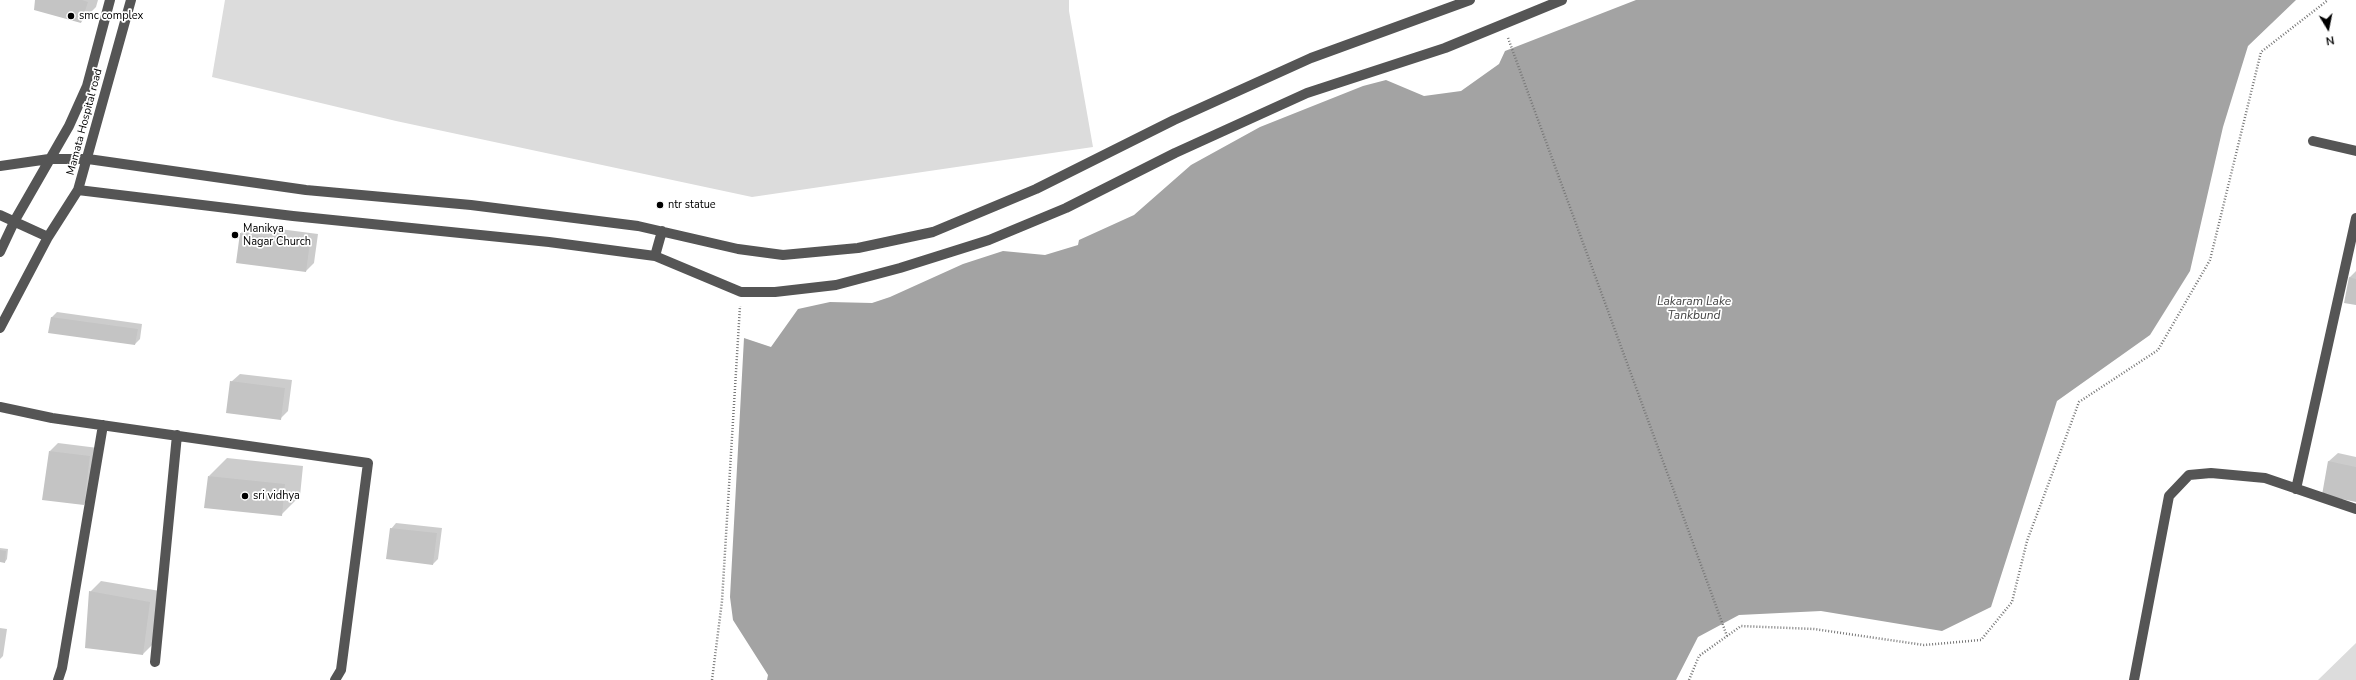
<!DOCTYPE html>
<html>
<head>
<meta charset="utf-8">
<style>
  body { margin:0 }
  #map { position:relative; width:2356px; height:680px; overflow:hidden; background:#fff; font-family:"Nunito Sans",sans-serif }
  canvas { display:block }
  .north { position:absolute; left:2308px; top:8px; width:40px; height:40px; -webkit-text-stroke:3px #fff; paint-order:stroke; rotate:170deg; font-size:11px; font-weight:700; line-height:16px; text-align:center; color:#000 }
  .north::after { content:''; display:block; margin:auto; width:14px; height:18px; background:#000; clip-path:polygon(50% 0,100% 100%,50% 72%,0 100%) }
</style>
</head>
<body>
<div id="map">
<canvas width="2356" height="680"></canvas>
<div class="north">N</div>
</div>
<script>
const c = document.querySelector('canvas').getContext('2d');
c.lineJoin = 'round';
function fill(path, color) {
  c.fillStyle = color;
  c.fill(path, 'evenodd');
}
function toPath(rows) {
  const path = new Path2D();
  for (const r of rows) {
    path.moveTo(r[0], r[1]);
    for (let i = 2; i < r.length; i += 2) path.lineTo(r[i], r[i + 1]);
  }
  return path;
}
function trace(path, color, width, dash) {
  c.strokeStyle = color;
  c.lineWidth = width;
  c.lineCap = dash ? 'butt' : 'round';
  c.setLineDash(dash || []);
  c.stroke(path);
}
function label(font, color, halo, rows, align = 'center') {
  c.font = font + ' "Nunito Sans",sans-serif';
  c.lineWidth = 3.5;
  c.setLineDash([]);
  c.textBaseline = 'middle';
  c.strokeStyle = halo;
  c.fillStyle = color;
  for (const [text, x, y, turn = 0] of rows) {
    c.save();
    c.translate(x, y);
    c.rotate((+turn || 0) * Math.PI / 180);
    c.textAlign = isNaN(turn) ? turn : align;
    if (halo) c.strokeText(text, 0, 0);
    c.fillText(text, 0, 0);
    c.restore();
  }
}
fill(toPath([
  [225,0,1069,0,1069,11,1093,147,752,197,396,121,212,77],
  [2356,643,2356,680,2318,680]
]), '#dcdcdc');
fill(toPath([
  [1636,0,2296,0,2248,46,2223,127,2190,271,2150,335,2057,401,1991,607,1942,631,1821,611,1739,615,1698,637,1676,680,767,680,768,675,733,620,730,597,744,338,771,347,798,309,830,302,872,303,890,297,963,264,1003,251,1045,255,1078,245,1079,240,1134,215,1191,165,1260,127,1363,86,1386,80,1424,96,1461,91,1499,64,1505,51]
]), '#a3a3a3');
fill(toPath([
  [36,0,98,0,96,7,81,22],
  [249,225,318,234,314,263,306,271,241,233],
  [2356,271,2356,304,2349,278],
  [57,312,142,324,140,339,135,344,49,332,52,317],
  [240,374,292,380,288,411,280,419,231,382],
  [58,443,98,448,92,496,84,504,50,451],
  [2338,453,2356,457,2356,501,2323,494,2329,461],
  [227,458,303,466,300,496,282,514,209,476],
  [396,523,442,528,438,559,433,564,391,529],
  [0,548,8,549,7,559,5,562,0,561],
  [101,581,160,591,154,643,143,654,90,592],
  [0,628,7,629,3,656,0,659]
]), '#0003');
fill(toPath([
  [35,0,82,0,88,2,81,23,34,10],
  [240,233,310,242,306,272,236,263],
  [2349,277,2356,279,2356,305,2344,303],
  [51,317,138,329,135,345,48,333],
  [230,381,285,388,281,420,226,413],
  [49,451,90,456,84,505,42,500],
  [2328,461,2356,467,2356,502,2322,495],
  [208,476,285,484,282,516,204,508],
  [390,528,437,533,433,565,386,559],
  [0,550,6,551,5,563,0,562],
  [89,591,150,602,143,655,85,648]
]), '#c4c4c4');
trace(toPath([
  [1508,38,1727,636],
  [712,680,722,601,740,306],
  [1689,680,1699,656,1741,626,1814,629,1924,645,1981,640,2012,602,2027,541,2079,402,2158,350,2210,260,2261,52,2328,0]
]), '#777', 2.5, [1, 2]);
trace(toPath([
  [2313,141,2356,151],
  [0,166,49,159,88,159,306,190,471,205,638,226,738,249,783,255,858,248,933,232,1036,189,1174,120,1311,58,1470,0],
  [78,190,293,216,549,242,655,256,741,292,775,292,836,285,900,268,989,240,1066,208,1175,153,1307,93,1445,48,1562,0],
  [0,215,48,237],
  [0,252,15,220,69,126,87,86,110,0],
  [655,256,662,231],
  [0,328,48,237,78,190,131,0],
  [0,407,52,418,368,463,341,670,335,680],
  [2296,489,2356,218],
  [155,662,177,435],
  [58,680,62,668,103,425],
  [2134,680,2169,496,2189,475,2211,473,2265,478,2356,509]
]), '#555', 10);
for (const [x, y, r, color] of [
  [71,16,4,"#000"],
  [660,205,4,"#000"],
  [235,235,4,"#000"],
  [245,496,4,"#000"]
]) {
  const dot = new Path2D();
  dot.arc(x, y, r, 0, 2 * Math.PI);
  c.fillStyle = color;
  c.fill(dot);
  trace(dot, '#fff', 1.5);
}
label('11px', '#000', '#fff', [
  ["smc complex",79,16],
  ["ntr statue",668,205],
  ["Manikya",243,229],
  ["Nagar Church",243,242],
  ["sri vidhya",253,496]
], 'left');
label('11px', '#000', '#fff', [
  ["Mamata Hospital road",85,122,-75]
]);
label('italic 12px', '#444', '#fff', [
  ["Lakaram Lake",1694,302],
  ["Tankbund",1694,316]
]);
</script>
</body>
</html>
